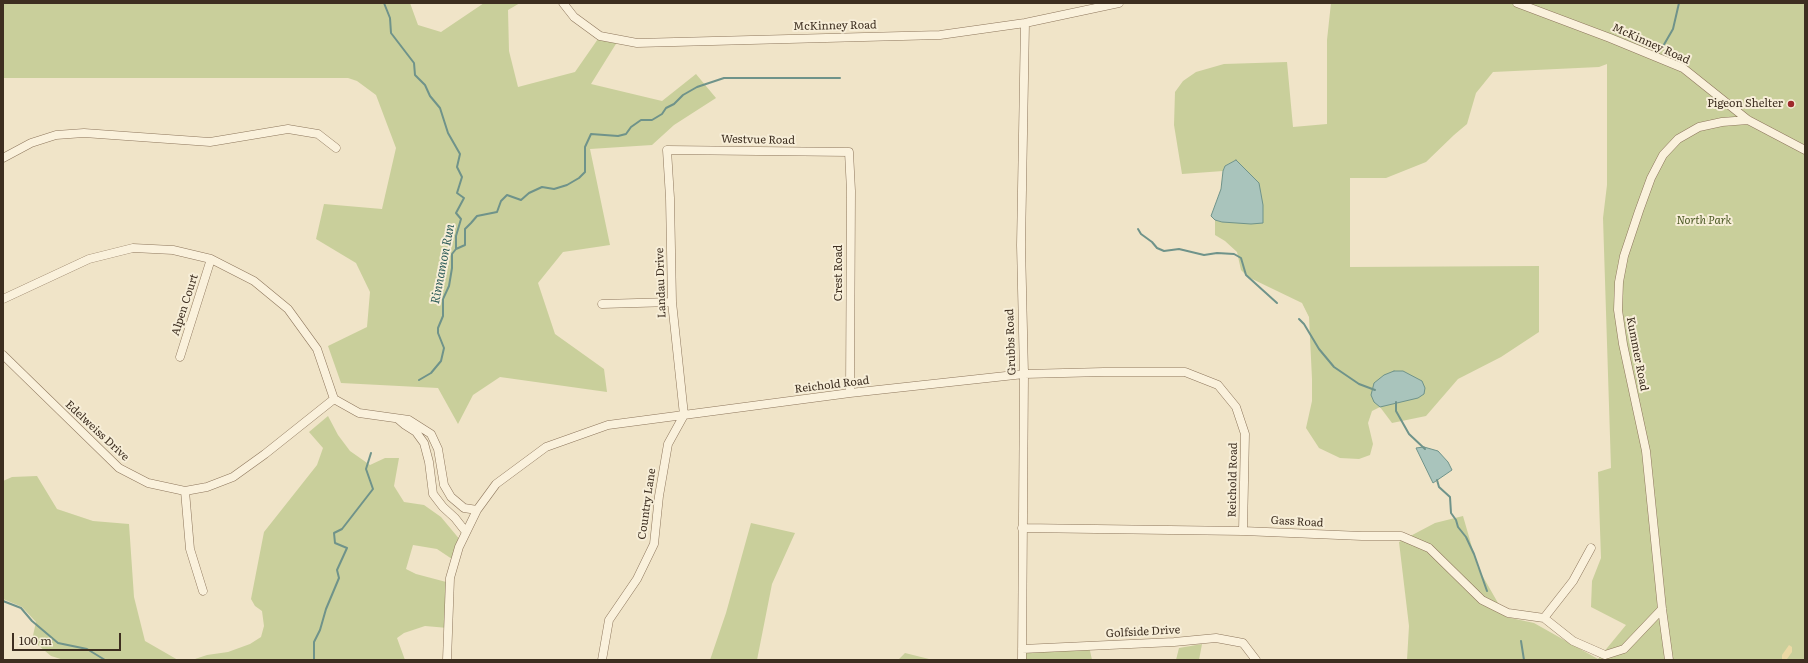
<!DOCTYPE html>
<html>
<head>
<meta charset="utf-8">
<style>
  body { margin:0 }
  #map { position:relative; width:1808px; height:663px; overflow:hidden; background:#f0e4c8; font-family:Literata,serif }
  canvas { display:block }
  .frame { position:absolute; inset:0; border:4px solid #3d2e20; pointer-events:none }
  .scale { position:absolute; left:12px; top:633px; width:109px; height:18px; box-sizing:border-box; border:2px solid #3d2e20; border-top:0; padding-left:5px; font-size:12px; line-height:14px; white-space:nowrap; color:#3d2e20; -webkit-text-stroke:3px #f7eed8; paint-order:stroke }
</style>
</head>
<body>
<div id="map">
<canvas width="1808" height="663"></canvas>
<div class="frame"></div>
<div class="scale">100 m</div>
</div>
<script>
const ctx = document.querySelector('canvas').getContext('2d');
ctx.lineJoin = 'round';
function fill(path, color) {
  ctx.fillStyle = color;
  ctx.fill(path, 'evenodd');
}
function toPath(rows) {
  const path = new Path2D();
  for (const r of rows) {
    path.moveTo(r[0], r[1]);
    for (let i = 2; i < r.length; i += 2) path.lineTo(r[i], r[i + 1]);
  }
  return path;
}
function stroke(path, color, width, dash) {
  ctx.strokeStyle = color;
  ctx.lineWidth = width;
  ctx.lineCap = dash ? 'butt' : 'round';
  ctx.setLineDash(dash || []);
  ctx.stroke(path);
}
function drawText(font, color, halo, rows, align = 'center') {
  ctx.font = font + ' Literata,serif';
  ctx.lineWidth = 4;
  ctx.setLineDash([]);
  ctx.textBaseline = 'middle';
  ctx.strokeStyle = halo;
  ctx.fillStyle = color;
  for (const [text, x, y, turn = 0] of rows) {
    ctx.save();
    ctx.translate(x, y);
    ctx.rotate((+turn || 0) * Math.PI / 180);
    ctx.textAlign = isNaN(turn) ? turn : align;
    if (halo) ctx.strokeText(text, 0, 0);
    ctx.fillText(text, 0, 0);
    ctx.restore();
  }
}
fill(toPath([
  [3,3,410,3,418,25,441,32,484,3,520,3,508,10,509,51,518,87,575,72,600,36,619,39,591,84,662,101,696,74,716,98,674,125,652,145,590,149,610,245,563,252,538,283,555,334,604,369,607,392,500,377,473,395,458,424,438,388,341,383,328,346,367,327,370,292,356,263,316,239,324,204,382,209,396,148,376,95,357,81,348,78,3,78],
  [1331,3,1805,3,1805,660,1407,660,1409,626,1399,542,1435,523,1463,516,1478,568,1506,617,1534,623,1598,659,1626,625,1591,607,1592,581,1601,558,1598,472,1611,468,1603,218,1607,185,1607,64,1599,67,1493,72,1476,93,1467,124,1454,135,1426,162,1386,178,1350,178,1350,267,1539,266,1539,332,1501,357,1458,379,1426,416,1392,423,1380,407,1372,411,1368,423,1373,444,1370,455,1359,459,1340,458,1319,448,1306,428,1312,401,1312,379,1309,317,1302,303,1248,277,1241,270,1237,252,1225,241,1215,235,1215,220,1222,222,1263,214,1259,183,1236,160,1225,166,1223,171,1182,174,1174,125,1175,92,1183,81,1196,72,1224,64,1287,62,1293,127,1327,124,1327,40],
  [328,416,338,435,350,451,370,465,385,458,399,458,394,486,404,502,424,505,441,517,461,541,455,561,437,549,413,545,406,569,416,574,450,583,448,628,425,626,404,633,397,638,405,660,192,660,207,655,228,652,250,644,261,637,264,626,262,611,255,606,251,599,264,532,317,465,323,448,309,432],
  [37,476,57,509,93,521,129,524,134,597,145,641,178,660,64,660,51,656,32,640,36,622,22,607,3,599,3,481,12,477],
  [751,523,795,533,772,584,757,660,710,660,726,613],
  [1202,644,1199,660,1176,660,1179,648],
  [1089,646,1092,660,1022,660,1022,649],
  [905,653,933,660,898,660]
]), '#c9cf9b');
fill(toPath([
  [1789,645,1792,647,1792,652,1787,659,1782,660,1782,655]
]), '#ecd9a5');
const water = toPath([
  [1236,160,1259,183,1263,205,1263,223,1251,224,1222,222,1215,220,1211,216,1221,189,1223,171,1225,166,1236,160],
  [1394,371,1403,371,1422,381,1425,388,1424,394,1418,398,1380,407,1374,402,1371,395,1374,383,1384,375,1394,371],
  [1424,447,1438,451,1448,462,1452,470,1433,483,1416,448,1424,447]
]);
fill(water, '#a9c4bc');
stroke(water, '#6f938a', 1);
stroke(toPath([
  [384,3,390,18,391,33,414,63,415,75,425,85,430,96,440,108,448,133,460,154,457,167,462,177,457,193,464,198,456,213,461,219,456,236,456,249,452,254,452,268,449,286,443,299,443,316,438,328,438,333,444,348,441,361,431,373,419,380],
  [1662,48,1673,29,1679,3],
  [1138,229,1141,234,1152,242,1157,248,1164,251,1179,249,1204,255,1217,253,1234,254,1241,258,1246,275,1277,303],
  [456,249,465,245,465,229,471,223,477,216,497,212,501,201,507,195,521,200,529,193,542,187,554,189,567,185,579,178,585,172,585,147,591,134,618,136,626,134,631,127,641,120,652,120,662,114,666,108,674,104,683,95,697,87,724,78,840,78],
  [1299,319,1304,324,1319,349,1334,367,1359,384,1375,390],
  [1396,402,1396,411,1409,434,1425,449],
  [1437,480,1439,487,1450,497,1451,513,1456,520,1458,527,1466,537,1474,554,1487,591],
  [3,601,21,608,32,621,58,643,87,649,105,660],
  [1521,641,1524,660],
  [314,660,314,642,320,630,326,609,339,578,337,570,347,548,335,543,334,533,342,529,373,489,366,469,371,453]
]), '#6f938a', 2);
const minor = toPath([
  [563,3,574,17,600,36,637,43,940,35,1025,23,1119,3],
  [1517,3,1610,38,1683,68,1748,120,1805,150],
  [3,158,31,143,56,135,84,133,210,142,288,129,318,134,336,148],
  [3,299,89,259,133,248,173,250,211,259,254,281,288,309,317,349,334,399,359,413,409,420,431,434,438,449,444,485,451,497,464,508,477,510],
  [602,304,672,302],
  [3,355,119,468,148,483,185,491,207,487,233,477,265,454,334,399],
  [180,357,211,259],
  [398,419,405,425,416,432,424,443,429,462,433,494,443,507,455,518,466,532],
  [185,491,190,549,203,591],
  [1022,528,1243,531,1362,536,1401,536,1429,548,1482,600,1508,613,1544,618],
  [1591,548,1573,581,1544,618,1573,641,1605,655,1624,649,1662,609],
  [1022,649,1174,642,1216,638,1243,643,1256,660],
  [447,660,450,578,459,547,477,510,496,484,546,447,608,425,850,393,1024,374,1104,372,1185,372,1218,385,1236,407,1245,434,1243,531],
  [602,660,609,620,637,579,654,544,659,496,668,444,684,415,672,302,670,198,667,150,849,152,851,191,850,393],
  [1022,660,1024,374,1021,245,1025,23],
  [1669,660,1662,609,1646,451,1623,344,1618,310,1619,282,1624,256,1639,211,1651,178,1663,155,1678,139,1699,127,1722,122,1748,120]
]);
stroke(minor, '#8d765c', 9);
stroke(minor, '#faf1dc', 8);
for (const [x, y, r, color] of [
  [1791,104,4,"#9e2a2b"]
]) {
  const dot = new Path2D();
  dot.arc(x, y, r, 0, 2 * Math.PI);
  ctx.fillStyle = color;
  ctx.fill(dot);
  stroke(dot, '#f7eed8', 1.5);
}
drawText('11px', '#3d2e20', '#f7eed8', [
  ["McKinney Road",835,26,-1],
  ["McKinney Road",1651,44,24],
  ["Westvue Road",758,140,1],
  ["Crest Road",839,273,-90],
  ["Landau Drive",661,283,-92],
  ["Alpen Court",185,305,-72],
  ["Grubbs Road",1011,342,-92],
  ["Kummer Road",1637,354,79],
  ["Reichold Road",832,385,-7],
  ["Edelweiss Drive",97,431,43],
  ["Reichold Road",1233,480,-89],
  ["Country Lane",647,504,-82],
  ["Gass Road",1297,522,3],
  ["Golfside Drive",1143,632,-3]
]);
drawText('11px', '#3d2e20', '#f7eed8', [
  ["Pigeon Shelter",1783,104]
], 'right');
drawText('italic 11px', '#4d5a26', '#f7eed8', [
  ["North Park",1704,221]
]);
drawText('italic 12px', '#2f5d5a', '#f7eed8', [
  ["Rinnamon Run",443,264,-79]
]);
</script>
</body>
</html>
